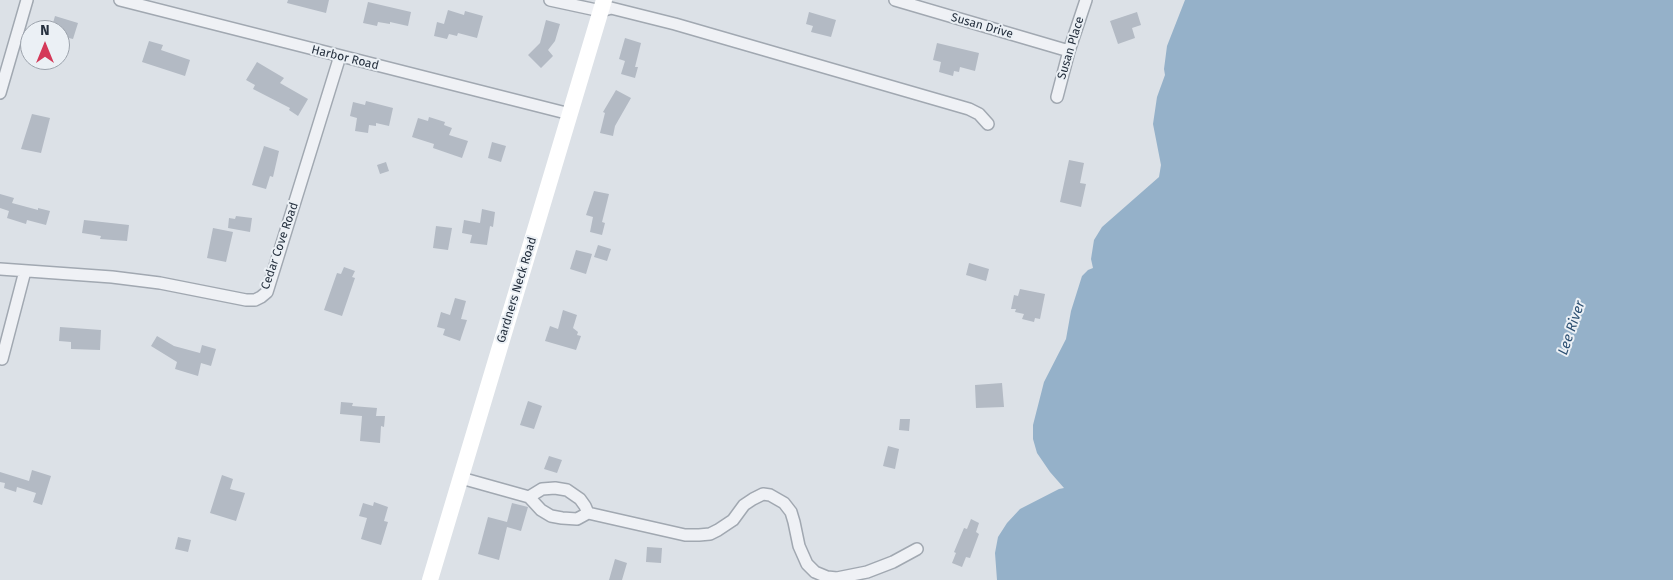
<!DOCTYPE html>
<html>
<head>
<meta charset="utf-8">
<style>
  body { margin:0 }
  #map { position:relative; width:1673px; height:580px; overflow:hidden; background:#dce1e7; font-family:"Fira Sans",sans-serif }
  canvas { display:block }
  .north { position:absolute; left:20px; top:20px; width:50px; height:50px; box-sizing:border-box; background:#ebf0f5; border:1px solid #9ca3ac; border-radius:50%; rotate:0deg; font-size:14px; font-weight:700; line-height:20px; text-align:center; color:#25303e }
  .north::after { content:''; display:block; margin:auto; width:18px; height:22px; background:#d43959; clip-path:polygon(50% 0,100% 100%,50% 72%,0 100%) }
</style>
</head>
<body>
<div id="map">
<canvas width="1673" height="580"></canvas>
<div class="north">N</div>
</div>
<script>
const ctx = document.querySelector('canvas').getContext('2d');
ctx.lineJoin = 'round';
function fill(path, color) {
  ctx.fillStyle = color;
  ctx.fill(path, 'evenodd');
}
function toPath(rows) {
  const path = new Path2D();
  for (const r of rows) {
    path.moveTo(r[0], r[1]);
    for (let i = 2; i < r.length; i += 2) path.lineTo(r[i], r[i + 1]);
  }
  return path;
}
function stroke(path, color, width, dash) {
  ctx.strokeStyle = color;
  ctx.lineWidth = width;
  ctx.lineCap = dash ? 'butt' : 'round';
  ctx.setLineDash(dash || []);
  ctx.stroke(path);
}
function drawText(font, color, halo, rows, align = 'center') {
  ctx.font = font + ' "Fira Sans",sans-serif';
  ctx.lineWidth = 4;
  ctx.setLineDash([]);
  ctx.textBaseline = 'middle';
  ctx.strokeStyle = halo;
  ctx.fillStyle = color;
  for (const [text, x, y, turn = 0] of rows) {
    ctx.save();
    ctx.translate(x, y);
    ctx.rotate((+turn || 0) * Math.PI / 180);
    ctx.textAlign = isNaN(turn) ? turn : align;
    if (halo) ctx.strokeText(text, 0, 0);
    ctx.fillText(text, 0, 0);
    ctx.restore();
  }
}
fill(toPath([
  [1185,0,1673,0,1673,580,997,580,995,553,998,537,1007,523,1020,509,1059,489,1064,488,1050,472,1037,453,1033,439,1033,425,1044,382,1066,339,1071,311,1082,276,1088,270,1093,268,1091,259,1094,240,1102,227,1159,177,1161,165,1153,124,1157,97,1165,75,1164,69,1167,46]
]), '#95b1c9');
fill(toPath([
  [288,0,329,0,326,13,287,3],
  [368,2,411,12,408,26,390,22,390,24,378,22,377,26,363,23],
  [448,10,464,15,465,11,483,16,477,38,458,33,457,36,449,34,447,39,434,36,437,22,444,24],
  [809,12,836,20,831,37,811,32,813,26,806,24],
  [1137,12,1141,25,1132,28,1135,38,1118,44,1110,21],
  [55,16,78,23,73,39,69,38,63,60,60,60,60,30,51,30],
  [546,20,560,24,555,41,548,50,553,56,541,68,528,55,540,43],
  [625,38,641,43,635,67,638,67,635,78,621,74,625,61,619,59],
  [149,41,163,45,161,50,190,60,185,76,142,62],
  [937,43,979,53,975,71,960,67,959,72,954,71,953,76,939,72,941,62,933,60],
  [257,62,284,78,280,83,308,99,298,116,289,110,290,108,253,89,255,85,246,80],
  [616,90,631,98,615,126,613,136,600,133,605,113,603,112],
  [366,101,393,108,389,126,376,123,376,126,369,125,368,133,355,131,357,118,350,116,353,102,365,105],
  [32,114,50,118,41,153,21,149],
  [429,117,445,122,444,125,452,128,449,135,468,141,462,158,433,148,434,144,412,137,418,118,428,121],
  [492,142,506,146,501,162,488,158],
  [264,146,279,151,273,177,270,176,266,189,252,185],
  [1069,160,1084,163,1080,183,1086,184,1081,207,1060,202],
  [386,162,389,171,380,174,377,165],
  [594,191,609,194,602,222,605,223,602,235,590,232,593,217,586,215],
  [0,194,14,198,12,203,38,210,38,208,50,211,46,225,27,220,26,224,7,218,9,211,0,208],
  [482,209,495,212,493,227,490,226,487,245,470,243,472,235,462,233,464,220,480,223],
  [236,216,252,218,250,232,228,228,229,218,235,219],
  [84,220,129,225,127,241,100,239,101,236,82,233],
  [436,226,452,228,448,250,433,248],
  [213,228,233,232,226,262,207,258],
  [598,245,611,249,607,261,594,257],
  [576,250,592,254,586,274,570,269],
  [969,263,989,269,986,281,966,275],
  [344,267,355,271,352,277,355,278,342,316,324,310,337,273,341,274],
  [1020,289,1045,294,1040,319,1035,318,1034,322,1022,319,1024,314,1015,312,1016,309,1011,309,1014,295,1018,296],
  [455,298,466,301,461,319,467,320,460,341,443,335,445,329,437,327,441,312,450,315],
  [563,310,577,315,573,328,578,332,577,335,581,336,576,350,545,341,550,326,558,329],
  [60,327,101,330,100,350,71,349,71,342,59,341],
  [157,336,174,346,200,353,202,345,216,349,211,366,201,363,198,376,175,369,177,362,151,346],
  [1002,383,1004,407,976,408,975,385],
  [528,401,542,406,534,429,520,425],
  [341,402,353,403,352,406,377,408,376,416,385,416,384,427,381,426,380,443,360,441,362,416,340,414],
  [900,419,910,419,909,431,899,430],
  [888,446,899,449,895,469,883,466],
  [549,456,562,460,557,473,544,469],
  [32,470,51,476,42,505,33,502,36,493,17,487,16,492,4,488,5,483,0,482,0,472,29,481],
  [222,475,233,479,230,489,245,493,236,521,210,513],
  [374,502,388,507,384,521,388,522,381,545,361,539,367,518,359,516,363,503,373,506],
  [512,503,528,507,521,531,507,527,499,560,478,554,488,517,507,522],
  [971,519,979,523,976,532,979,534,970,558,966,557,962,567,952,563,956,553,954,552,964,528,967,529],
  [178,537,191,540,188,552,175,549],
  [647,547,662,548,661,563,646,562],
  [615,559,627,563,622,580,609,580]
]), '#b3bac4');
const street = toPath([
  [120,0,570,114],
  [550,0,601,11,611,8,675,24,969,109,979,114,988,124],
  [895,0,1069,51],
  [0,93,27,0],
  [1057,97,1069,51,1086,0],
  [0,269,112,277,160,283,246,300,255,300,261,297,267,292,340,56],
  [2,359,25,271],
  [461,478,529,497],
  [588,513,585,506,580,499,567,490,555,488,542,489,529,497,541,510,551,516,562,518,577,519,588,513,685,535,699,535,710,534,718,530,733,520,744,505,753,499,763,494,770,495,784,503,791,512,794,522,799,546,807,564,815,572,827,577,837,578,867,572,893,562,917,549]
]);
stroke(street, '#a1a8b1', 14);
stroke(street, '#eff1f5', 11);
stroke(toPath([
  [430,580,604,0]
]), '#fff', 16);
drawText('12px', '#25303e', '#ebf0f5', [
  ["Susan Drive",982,26,16],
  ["Susan Place",1071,48,-73],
  ["Harbor Road",345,58,14],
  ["Cedar Cove Road",280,246,-71],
  ["Gardners Neck Road",517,290,-73]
]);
drawText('italic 14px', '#2e5173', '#ebf0f5', [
  ["Lee River",1572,328,-71]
]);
</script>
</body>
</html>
